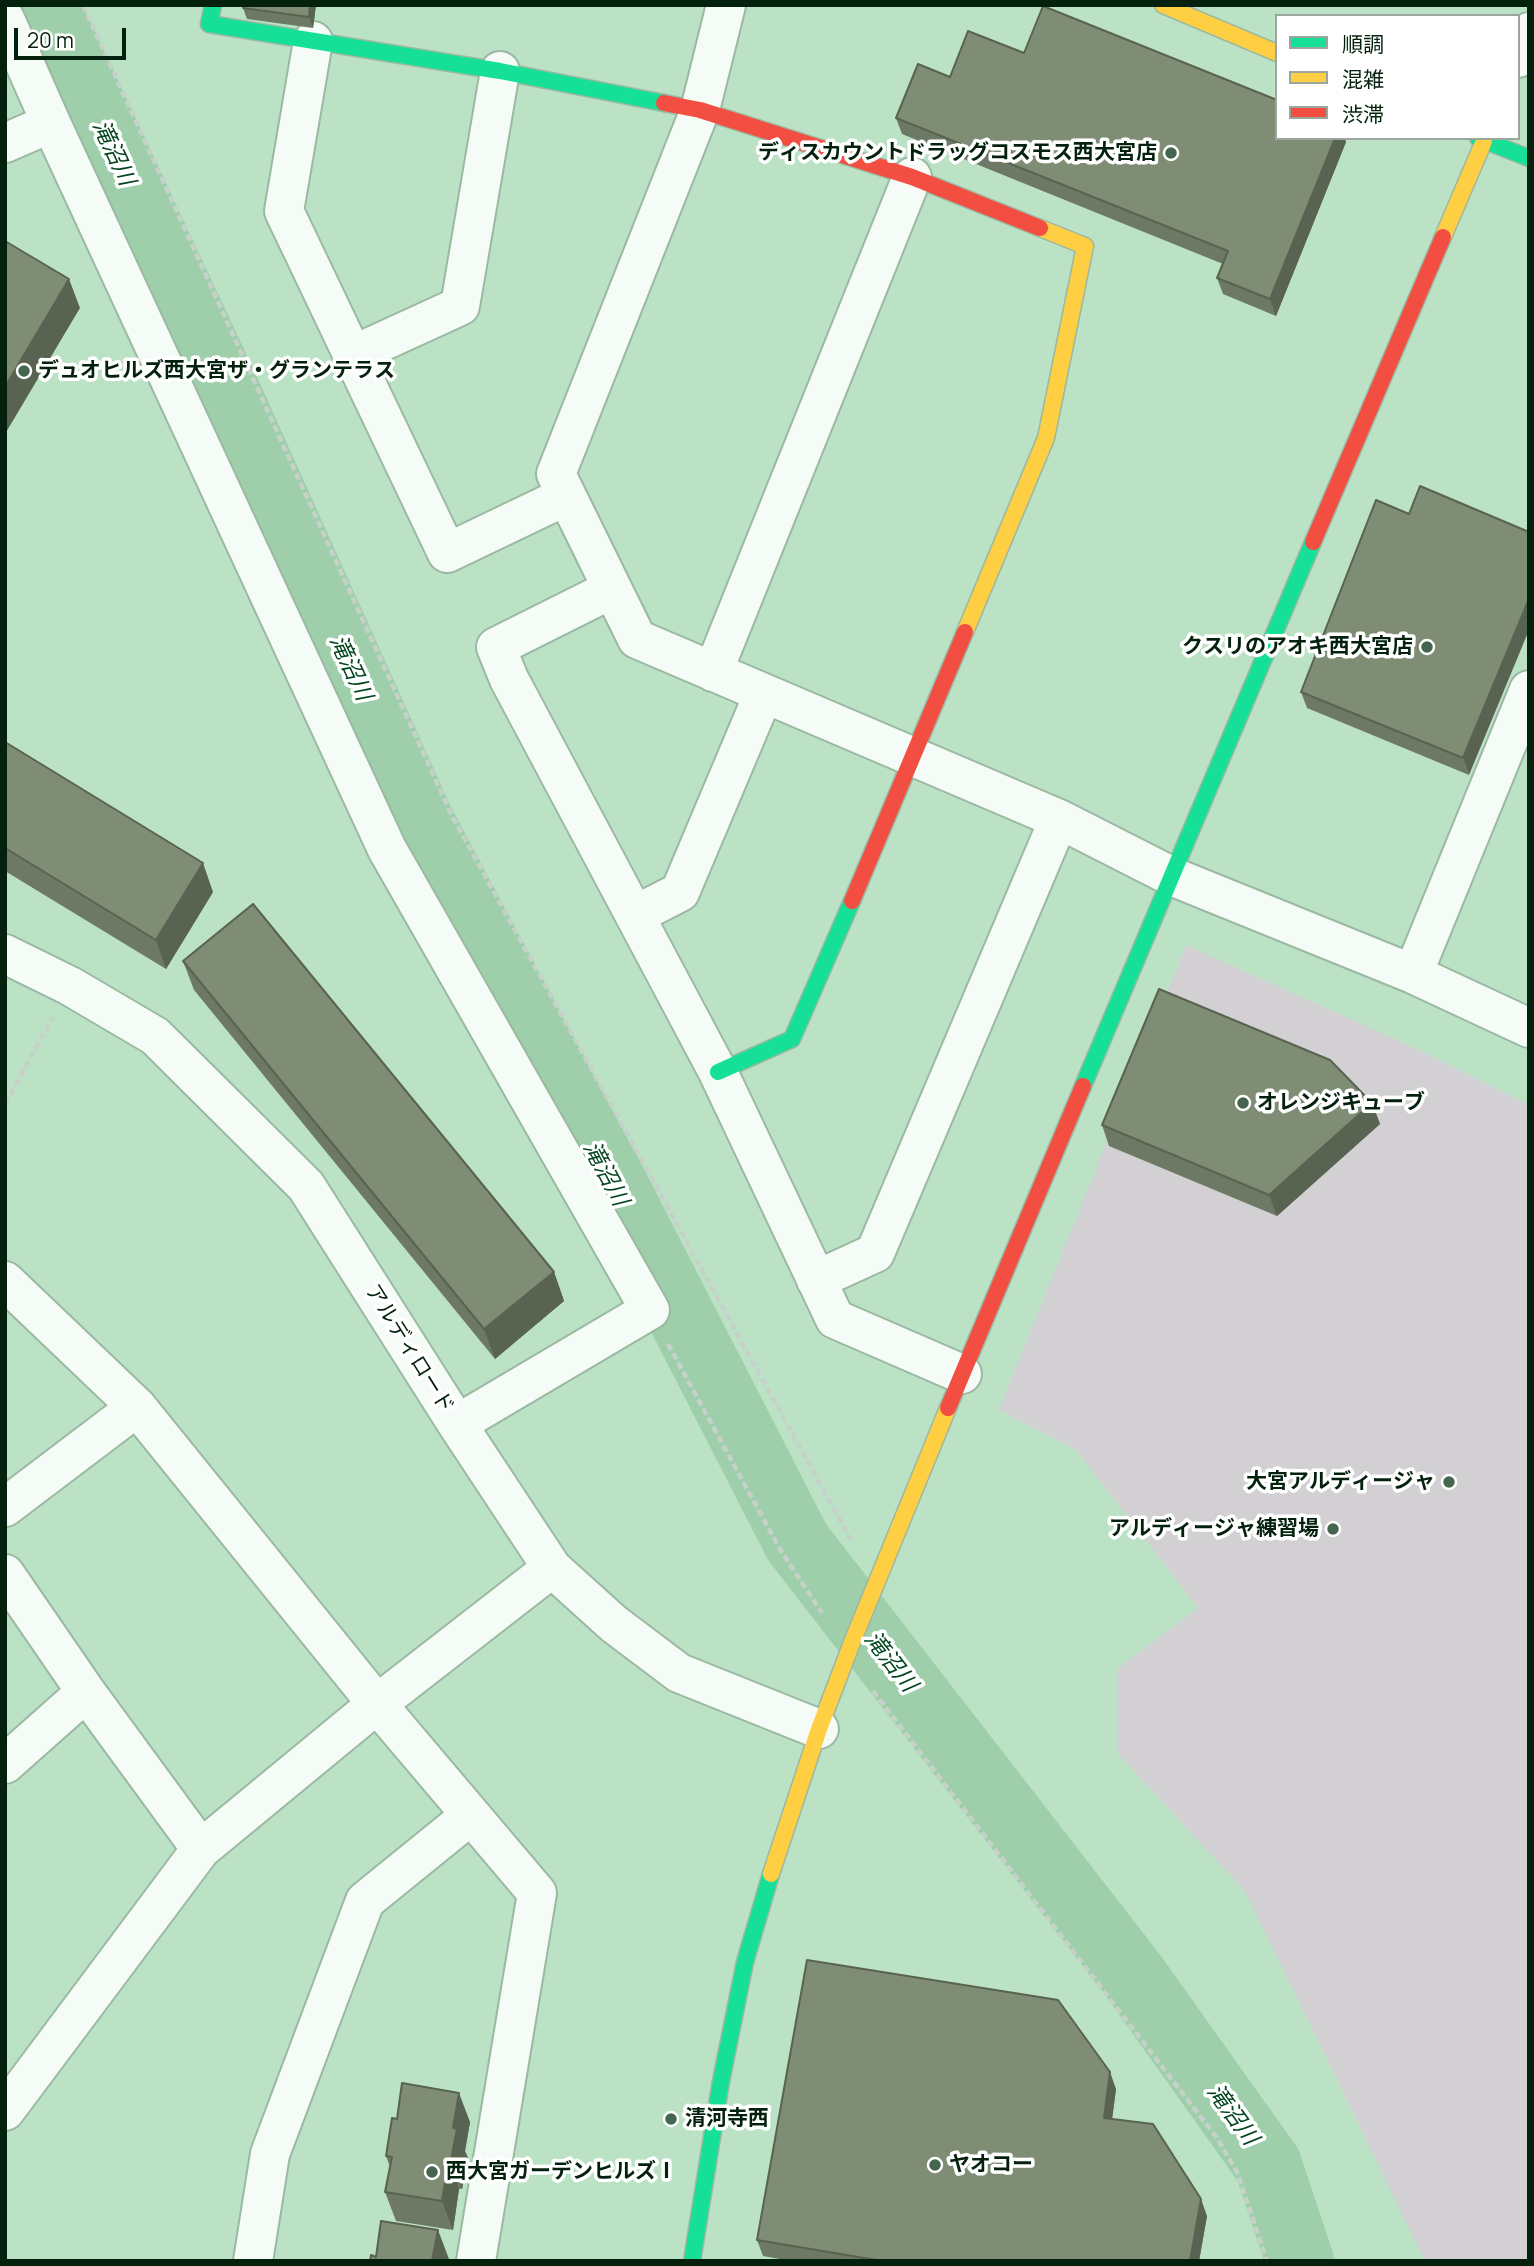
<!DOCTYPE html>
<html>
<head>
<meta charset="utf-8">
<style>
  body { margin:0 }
  #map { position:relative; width:1534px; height:2266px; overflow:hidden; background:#bbe2c5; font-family:Manrope,"Noto Sans JP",sans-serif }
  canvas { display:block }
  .frame { position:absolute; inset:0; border:7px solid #04210e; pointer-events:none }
  .legend { position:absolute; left:1275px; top:14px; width:245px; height:126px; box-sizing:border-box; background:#fff; border:2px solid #9ba69f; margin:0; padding:9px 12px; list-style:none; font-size:21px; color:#04210e }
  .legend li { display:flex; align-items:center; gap:14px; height:35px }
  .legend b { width:35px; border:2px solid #9ba69f }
  .scale { position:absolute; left:14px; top:28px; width:112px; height:32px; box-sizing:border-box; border:4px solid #04210e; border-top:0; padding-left:9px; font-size:21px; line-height:24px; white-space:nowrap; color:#04210e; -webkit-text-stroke:5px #fff; paint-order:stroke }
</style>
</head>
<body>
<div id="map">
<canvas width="1534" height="2266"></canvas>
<div class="frame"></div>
<ul class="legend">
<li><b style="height:9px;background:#16e098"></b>順調</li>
<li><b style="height:9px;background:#ffcf43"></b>混雑</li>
<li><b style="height:9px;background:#f24e42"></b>渋滞</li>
</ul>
<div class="scale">20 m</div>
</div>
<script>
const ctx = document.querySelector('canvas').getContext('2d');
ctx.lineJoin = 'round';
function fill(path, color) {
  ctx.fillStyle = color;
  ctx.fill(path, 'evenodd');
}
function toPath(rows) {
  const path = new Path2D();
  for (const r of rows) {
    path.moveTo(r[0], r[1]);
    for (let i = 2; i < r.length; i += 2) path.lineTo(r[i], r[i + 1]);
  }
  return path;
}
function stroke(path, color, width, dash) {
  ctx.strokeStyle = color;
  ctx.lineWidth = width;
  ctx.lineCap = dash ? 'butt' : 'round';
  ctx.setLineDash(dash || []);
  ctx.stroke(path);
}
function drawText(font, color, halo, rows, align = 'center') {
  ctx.font = font + ' Manrope,"Noto Sans JP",sans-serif';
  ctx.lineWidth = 7;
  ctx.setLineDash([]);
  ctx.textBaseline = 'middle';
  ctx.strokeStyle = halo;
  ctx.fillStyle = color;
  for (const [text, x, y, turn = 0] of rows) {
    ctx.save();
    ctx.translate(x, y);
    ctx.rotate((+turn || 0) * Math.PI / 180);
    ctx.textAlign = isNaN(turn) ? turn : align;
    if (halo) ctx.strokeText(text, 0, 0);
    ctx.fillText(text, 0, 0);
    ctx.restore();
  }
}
fill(toPath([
  [1186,945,1417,1049,1529,1105,1529,2261,1425,2261,1245,1891,1118,1754,1117,1669,1198,1608,1076,1450,999,1410]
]), '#d3d0d4');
stroke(toPath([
  [45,5,226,391,420,821,612,1181,797,1542,1132,1974,1268,2165,1300,2261]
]), '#9ecfaa', 68);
const street = toPath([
  [726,5,700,110,556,474,637,639,1059,819,1171,876,1413,974,1529,1028],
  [5,19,51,123,387,849,650,1310,457,1424],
  [313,41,284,211,447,553,566,496],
  [1518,58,1529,32],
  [5,143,51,123],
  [353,355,460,306,500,71],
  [612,589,496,647,509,679,718,1072,835,1319,962,1374],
  [713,672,912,177],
  [635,915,680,892,764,693],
  [5,954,70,986,155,1036,306,1186,457,1424,552,1568,614,1624,679,1673,819,1729],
  [1413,974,1529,690],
  [816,1280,875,1253,1059,819],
  [5,1281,137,1407,377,1704,537,1893,476,2261],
  [5,1507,137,1407],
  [5,1574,86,1692,201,1849],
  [5,1764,86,1692],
  [5,2111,201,1849,377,1704,552,1568],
  [253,2261,270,2154,365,1901,471,1815]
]);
const fast = toPath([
  [213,5,209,24,500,71,664,103],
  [1478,138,1529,158],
  [718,1072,792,1039,852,901],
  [1083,1086,1313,542],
  [692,2261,721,2081,745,1962,771,1874]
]);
const slow = toPath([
  [1163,5,1277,53],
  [1443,237,1484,141],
  [965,632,1046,438,1085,246,1040,228],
  [771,1874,819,1729,853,1640,948,1408]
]);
const jam = toPath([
  [664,103,700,110,912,177,1040,228],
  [1313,542,1443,237],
  [852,901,965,632],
  [948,1408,1083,1086]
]);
stroke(street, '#9bb9a2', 42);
stroke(fast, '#9bb9a2', 19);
stroke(slow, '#9bb9a2', 19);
stroke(jam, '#9bb9a2', 19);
stroke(toPath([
  [83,5,452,816,851,1540],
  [5,1104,53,1017],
  [668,1344,781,1551,822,1613],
  [873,1691,1217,2138,1237,2172,1267,2261]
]), '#c6d2c9', 4.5, [7, 3.5]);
stroke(street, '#f5fbf6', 38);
stroke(fast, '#16e098', 16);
stroke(slow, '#ffcf43', 16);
stroke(jam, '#f24e42', 16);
fill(toPath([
  [316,5,313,28,247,19,243,8],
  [1024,53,1346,142,1276,316,1223,294,1217,278,1223,264,902,134,896,118,950,77],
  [1376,500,1469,775,1307,708,1301,692],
  [5,742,213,892,166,969,5,871],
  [183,961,554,1272,564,1301,495,1359,194,990],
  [1372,1103,1380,1124,1277,1216,1109,1146,1102,1125],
  [1116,2089,1112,2119,1207,2216,1199,2261,791,2261,763,2256,757,2240],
  [397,2119,470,2122,465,2151,468,2158,462,2189,459,2189,453,2230,396,2221,385,2192,390,2167,386,2156]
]), '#6d7964');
fill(toPath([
  [310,5,316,5,313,28,309,17],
  [1335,138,1345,138,1346,142,1276,316,1270,299],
  [69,279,80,308,5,434,5,387],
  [1529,599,1529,630,1469,775,1463,758],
  [203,863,213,892,166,969,156,940],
  [1372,1103,1380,1124,1277,1216,1269,1195],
  [554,1272,564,1301,495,1359,484,1329],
  [1110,2072,1116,2089,1110,2135,1104,2118],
  [459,2093,470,2122,465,2151,468,2158,462,2189,451,2160,453,2128],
  [449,2159,459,2189,453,2230,442,2201],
  [1201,2199,1207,2216,1199,2261,1190,2261],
  [438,2230,449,2259,448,2261,432,2261]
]), '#596351');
const building = toPath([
  [244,5,310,5,309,17,243,8,244,5],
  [1043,6,1277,100,1277,138,1335,138,1270,299,1217,278,1228,251,896,118,918,64,950,77,968,31,1024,53,1043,6],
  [5,241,69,279,5,387,5,241],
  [1420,486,1529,532,1529,599,1463,758,1301,692,1376,500,1409,514,1420,486],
  [5,742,203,863,156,940,5,848,5,742],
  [253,904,554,1272,484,1329,183,961,253,904],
  [1159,989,1330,1060,1372,1103,1269,1195,1102,1125,1159,989],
  [807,1960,1058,2000,1110,2072,1104,2118,1153,2124,1201,2199,1190,2261,882,2261,757,2240,807,1960],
  [402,2083,459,2093,453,2128,457,2129,451,2160,449,2159,442,2201,385,2192,392,2157,386,2156,392,2118,397,2119,402,2083],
  [381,2221,438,2230,432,2261,370,2261,371,2255,376,2257,381,2221]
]);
fill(building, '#7f8d74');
stroke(building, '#596351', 2);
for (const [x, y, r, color] of [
  [1171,153,7,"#44654e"],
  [24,371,7,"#44654e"],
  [1427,647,7,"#44654e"],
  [1243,1103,7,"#44654e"],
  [1449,1482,7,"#44654e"],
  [1333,1529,7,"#44654e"],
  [671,2119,7,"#44654e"],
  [935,2165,7,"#44654e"],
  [432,2172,7,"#44654e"]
]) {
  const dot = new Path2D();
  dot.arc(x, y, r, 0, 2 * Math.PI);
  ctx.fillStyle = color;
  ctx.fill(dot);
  stroke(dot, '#fff', 2.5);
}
drawText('bold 21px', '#04210e', '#fff', [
  ["ディスカウントドラッグコスモス西大宮店",1157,153,"right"],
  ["デュオヒルズ西大宮ザ・グランテラス",38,371],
  ["クスリのアオキ西大宮店",1413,647,"right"],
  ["オレンジキューブ",1257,1103],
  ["大宮アルディージャ",1435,1482,"right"],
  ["アルディージャ練習場",1319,1529,"right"],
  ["清河寺西",685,2119],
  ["ヤオコー",949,2165],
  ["西大宮ガーデンヒルズⅠ",446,2172]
], 'left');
drawText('21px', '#04210e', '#fff', [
  ["アルディロード",409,1349,58]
]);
drawText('italic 23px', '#054721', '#fff', [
  ["滝沼川",113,153,65],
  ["滝沼川",350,668,65],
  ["滝沼川",605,1174,62],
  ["滝沼川",890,1662,52],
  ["滝沼川",1232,2115,54]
]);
</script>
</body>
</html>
